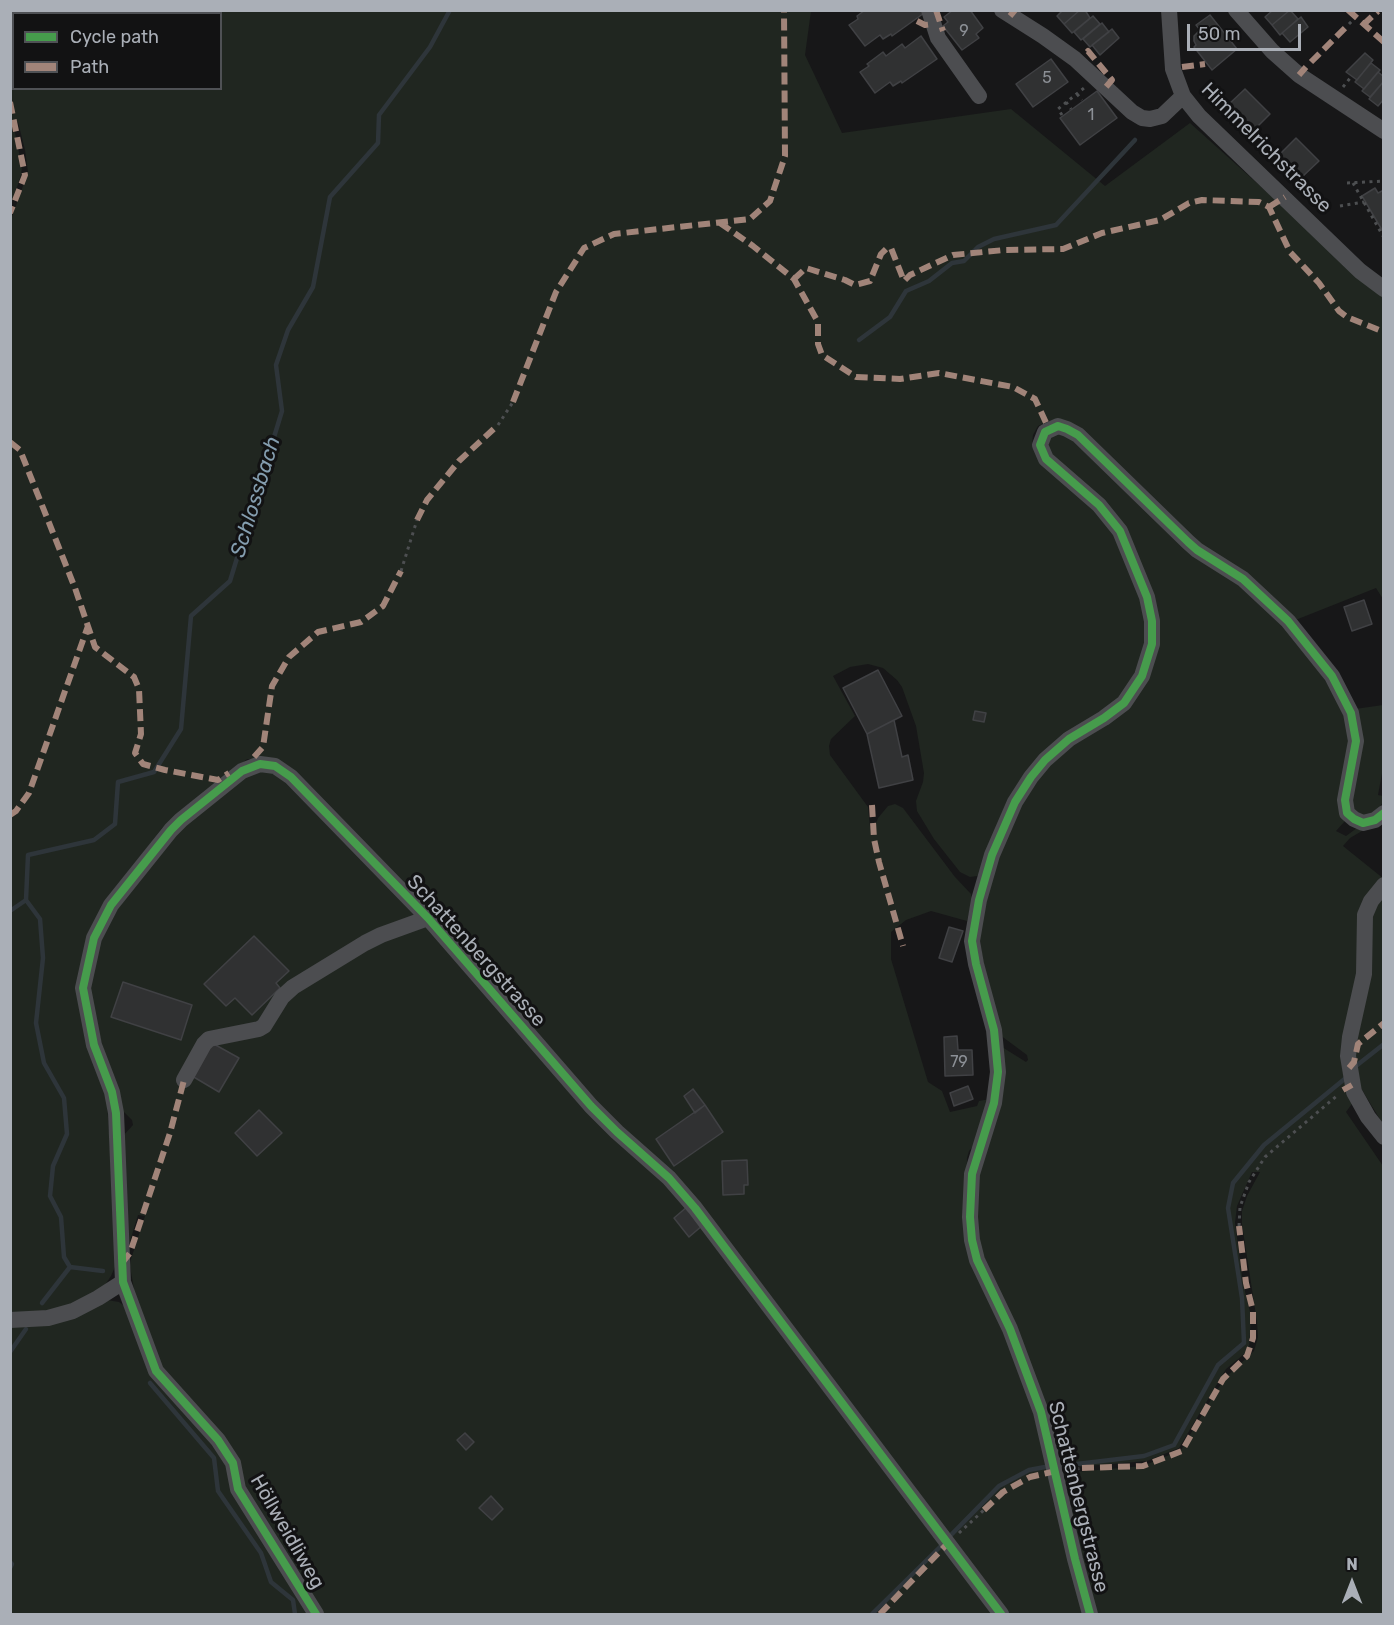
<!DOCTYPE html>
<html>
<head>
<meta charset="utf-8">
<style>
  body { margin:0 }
  #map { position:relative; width:1394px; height:1625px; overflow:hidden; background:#171718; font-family:Rubik,sans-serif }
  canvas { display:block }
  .frame { position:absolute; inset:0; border:12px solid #aaafb7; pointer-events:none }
  .legend { position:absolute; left:12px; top:12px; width:210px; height:78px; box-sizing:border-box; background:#121213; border:2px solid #4f5155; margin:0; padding:8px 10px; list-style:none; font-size:18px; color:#aaafb7 }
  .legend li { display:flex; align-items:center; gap:12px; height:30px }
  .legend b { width:30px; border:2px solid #4f5155 }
  .north { position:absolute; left:1322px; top:1553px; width:60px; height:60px; -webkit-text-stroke:4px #121213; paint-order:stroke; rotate:0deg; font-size:16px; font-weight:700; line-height:24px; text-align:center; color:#aaafb7 }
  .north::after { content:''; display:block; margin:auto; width:21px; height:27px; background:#aaafb7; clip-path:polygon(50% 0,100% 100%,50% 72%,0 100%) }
  .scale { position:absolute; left:1187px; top:24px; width:114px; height:27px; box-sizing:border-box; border:3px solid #aaafb7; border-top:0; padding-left:8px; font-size:18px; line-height:21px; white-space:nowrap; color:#aaafb7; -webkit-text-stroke:4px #121213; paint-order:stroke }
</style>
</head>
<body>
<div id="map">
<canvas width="1394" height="1625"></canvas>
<div class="frame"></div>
<ul class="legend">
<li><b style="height:8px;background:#469c4c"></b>Cycle path</li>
<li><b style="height:8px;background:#a18479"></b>Path</li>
</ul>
<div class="north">N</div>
<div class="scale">50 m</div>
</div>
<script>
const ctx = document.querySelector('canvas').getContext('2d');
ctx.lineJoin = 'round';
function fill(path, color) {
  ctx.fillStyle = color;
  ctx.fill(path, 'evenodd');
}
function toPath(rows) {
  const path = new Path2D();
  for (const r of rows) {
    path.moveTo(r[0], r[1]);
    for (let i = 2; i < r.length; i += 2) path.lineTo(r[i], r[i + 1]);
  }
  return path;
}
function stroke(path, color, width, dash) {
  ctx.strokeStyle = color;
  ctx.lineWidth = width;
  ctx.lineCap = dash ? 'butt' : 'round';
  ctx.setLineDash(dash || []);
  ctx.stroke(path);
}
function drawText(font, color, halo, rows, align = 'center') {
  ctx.font = font + ' Rubik,sans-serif';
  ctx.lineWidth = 6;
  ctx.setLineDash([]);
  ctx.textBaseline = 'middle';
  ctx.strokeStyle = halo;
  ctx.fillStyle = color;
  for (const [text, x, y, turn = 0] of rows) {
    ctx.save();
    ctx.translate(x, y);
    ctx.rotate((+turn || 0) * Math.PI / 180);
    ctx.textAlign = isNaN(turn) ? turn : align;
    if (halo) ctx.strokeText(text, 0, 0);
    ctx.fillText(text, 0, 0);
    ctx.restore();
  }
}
fill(toPath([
  [10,11,811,11,805,55,842,133,1011,109,1105,186,1190,123,1383,296,1383,599,1376,588,1293,621,1049,421,1038,426,1033,435,1032,444,1112,525,1146,607,1146,650,1122,698,1056,744,982,872,977,876,970,877,960,872,934,839,917,811,916,801,923,782,924,773,916,726,902,687,897,680,883,668,868,664,850,667,833,676,855,716,831,739,829,746,830,755,868,807,870,827,875,826,878,818,888,806,895,804,903,808,955,877,971,894,972,900,967,921,931,911,906,920,891,932,891,959,928,1082,942,1091,950,1112,977,1106,979,1101,990,1099,978,1141,969,1151,967,1158,966,1202,1029,1391,1086,1614,11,1614,10,222,28,172,25,150,18,122,13,123,22,167,21,175,11,205],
  [14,14,220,14,220,88,14,88],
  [247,759,257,759,164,844,97,938,89,999,121,1109,132,1120,133,1125,122,1137,127,1251,138,1215,145,1216,131,1259,130,1266,134,1289,127,1308,119,1302,107,1300,105,1285,111,1276,117,1262,106,1085,82,972,102,908,162,828,195,805],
  [1058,433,1071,436,1237,579,1302,643,1342,708,1351,739,1345,821,1336,831,1346,836,1357,828,1362,831,1350,838,1343,846,1384,879,1383,1124,1362,1090,1346,1112,1383,1166,1383,1614,1094,1614,1063,1473,1143,1466,1181,1450,1215,1393,1226,1377,1254,1351,1258,1337,1257,1322,1242,1224,1242,1211,1247,1196,1260,1172,1252,1172,1237,1206,1235,1223,1243,1283,1251,1316,1249,1350,1226,1369,1179,1448,1147,1461,1063,1468,979,1254,975,1190,1002,1047,1026,1062,1028,1060,1027,1055,1000,1035,986,981,978,927,1007,826,1055,756,1111,719,1156,645,1125,533,1049,451,1049,439],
  [1383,705,1383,768,1378,795,1383,796,1383,802,1376,813,1360,817,1351,806,1355,709]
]), '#202620');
stroke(toPath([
  [859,340,890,317,906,291,929,281,952,263,964,261,978,247,994,239,1056,225,1135,140],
  [26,900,40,919,43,958,36,1023,44,1063,64,1098,67,1134,53,1166,50,1196,61,1217,64,1257,70,1267],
  [10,911,26,900,28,855,94,840,115,824,118,782,154,772,181,729,191,616,230,581,282,411,276,365,288,330,313,287,330,197,378,143,379,115,430,47,450,10],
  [1356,1066,1384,1044],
  [70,1267,103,1271],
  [42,1303,70,1267],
  [10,1352,26,1329],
  [150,1383,214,1458,218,1491,261,1553,271,1582,293,1600,295,1614],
  [1060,1466,1144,1456,1174,1445,1218,1365,1244,1343,1242,1298,1228,1208,1233,1183,1264,1145,1347,1077],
  [949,1537,999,1486,1029,1470,1045,1467],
  [10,1562,12,1564,10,1568],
  [872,1614,941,1546]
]), '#2e353a', 4.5);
const building = toPath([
  [865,10,926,10,927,11,892,36,891,34,883,39,880,35,865,46,849,25,858,19,857,16,865,10],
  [953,10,970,10,983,28,976,34,979,38,962,50,943,26,948,22,944,17,953,10],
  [1063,10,1080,10,1064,24,1057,16,1063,10],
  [1080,10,1085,10,1090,18,1072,33,1064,24,1080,10],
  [1273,10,1290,10,1272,25,1265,17,1273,10],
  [1290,10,1298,19,1280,35,1272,25,1290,10],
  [1210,15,1237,49,1212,70,1194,47,1196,45,1194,41,1194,36,1200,30,1196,25,1210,15],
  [1093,16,1100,24,1081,40,1074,32,1093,16],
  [1301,17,1308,27,1290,42,1282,33,1301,17],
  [1102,23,1109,32,1090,47,1083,39,1102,23],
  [1112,29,1119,38,1100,55,1092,45,1112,29],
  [921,36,937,59,902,83,901,81,893,86,890,82,875,93,860,72,869,66,867,64,883,52,886,56,902,44,905,48,921,36],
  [1365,53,1373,60,1357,80,1346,72,1365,53],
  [1051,59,1068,82,1033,107,1016,84,1051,59],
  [1371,63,1380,70,1364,89,1355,82,1371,63],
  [1378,72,1384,77,1384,81,1370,97,1362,91,1378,72],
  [1384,81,1384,99,1378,106,1369,99,1384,81],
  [1245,89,1270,114,1253,131,1228,105,1245,89],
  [1097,91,1117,118,1080,145,1060,118,1097,91],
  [1296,138,1319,161,1302,177,1279,155,1296,138],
  [1375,188,1378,193,1384,190,1384,229,1382,230,1362,196,1375,188],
  [1364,600,1372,624,1352,631,1344,607,1364,600],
  [878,670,902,716,867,734,843,688,878,670],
  [975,711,986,713,984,722,973,720,975,711],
  [894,720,902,757,908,755,913,780,879,788,867,734,894,720],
  [949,927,963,931,952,962,939,958,949,927],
  [254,936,289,971,276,983,280,988,252,1015,235,998,226,1006,204,984,254,936],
  [123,982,192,1005,181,1040,111,1017,123,982],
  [957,1036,958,1050,972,1050,973,1075,945,1076,944,1037,957,1036],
  [212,1043,239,1058,219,1092,192,1076,212,1043],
  [968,1086,973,1099,954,1106,950,1093,968,1086],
  [693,1089,705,1105,695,1113,684,1096,693,1089],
  [705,1105,723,1132,674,1166,656,1139,705,1105],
  [259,1110,282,1133,257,1156,235,1133,259,1110],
  [747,1160,748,1185,744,1185,744,1194,723,1195,722,1161,747,1160],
  [688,1206,703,1225,689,1237,674,1218,688,1206],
  [465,1433,474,1442,466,1450,457,1440,465,1433],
  [491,1496,503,1509,492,1520,479,1508,491,1496]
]);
fill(building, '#303132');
stroke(building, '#404144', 1.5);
stroke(toPath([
  [1378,11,1378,10],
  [1349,24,1355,18],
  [1343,87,1351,77],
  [1077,94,1082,100],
  [1066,102,1071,109],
  [1062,115,1058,109,1084,88],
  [1347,183,1384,181],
  [1353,183,1383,236],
  [1340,206,1364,202],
  [498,425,513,402],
  [401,571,417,520],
  [1239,1226,1240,1207,1249,1182,1265,1157,1339,1094],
  [1069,1470,1082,1468],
  [959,1533,984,1510]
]), '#4d4f51', 3, [3, 4.5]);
stroke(toPath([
  [929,10,938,38,979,96],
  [1002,10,1043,36,1075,59,1132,112,1142,118,1150,119,1162,116,1183,96],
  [1169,10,1173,69,1183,96,1199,116,1360,271,1384,289],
  [1236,10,1272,51,1299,75,1384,131],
  [1384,885,1371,901,1365,915,1364,974,1350,1037,1348,1056,1354,1092,1368,1117,1384,1137],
  [184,1080,204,1044,209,1039,259,1029,264,1026,282,997,293,987,365,943,381,935,428,918],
  [10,1320,48,1318,73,1311,98,1298,123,1282],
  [316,1614,238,1489,233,1463,218,1440,156,1371,123,1282,116,1113,112,1092,94,1045,83,988,94,938,111,905,171,830,181,820,242,771,260,764,275,766,291,777,428,918,591,1106,617,1132,669,1178,695,1208,1001,1614],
  [1090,1614,1075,1559,1041,1412,1010,1329,977,1260,972,1240,970,1217,972,1174,994,1103,998,1072,994,1030,976,964,972,941,979,900,992,855,1015,802,1031,777,1045,760,1069,739,1104,718,1124,703,1142,676,1152,644,1152,621,1147,597,1120,531,1099,505,1046,459,1040,445,1045,432,1058,426,1067,429,1078,435,1188,542,1197,550,1243,579,1288,621,1332,676,1351,713,1356,741,1345,800,1347,813,1354,819,1363,823,1375,820,1384,813]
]), '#4c4d50', 16);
stroke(toPath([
  [936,10,943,31],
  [1348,10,1384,42],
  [1010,16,1015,10],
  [917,21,925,25,933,24],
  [1363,25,1378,11],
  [1087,52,1088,51,1112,80,1106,87],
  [1311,62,1349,24],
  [1182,67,1205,64],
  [1299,75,1306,67],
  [10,102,25,175,10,213],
  [1269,207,1285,197],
  [720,223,753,246,794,279,818,322,818,344,822,355,856,377,900,379,939,373,1013,387,1035,399,1049,429],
  [794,279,806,268,845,280,855,285,870,281,881,254,886,249,891,248,904,281,910,275,953,255,1004,250,1063,249,1102,233,1160,220,1189,203,1202,200,1259,202,1269,207,1290,252,1319,283,1339,311,1347,317,1384,332],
  [513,402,556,292,584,248,614,234,750,219,770,201,785,156,784,10],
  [10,442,20,450,75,588,95,647,134,677,139,689,141,734,135,753,143,764,165,770,218,780,229,773],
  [417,520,427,500,459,461,498,425],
  [254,757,263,747,272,686,289,657,318,632,361,622,383,606,401,571],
  [872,805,874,839,879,862,903,946],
  [10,815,16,811,29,793,88,626],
  [1349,1068,1354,1062,1358,1044,1384,1023],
  [1343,1090,1352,1085],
  [122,1263,130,1253,170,1133,184,1080],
  [1082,1468,1143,1466,1182,1451,1223,1379,1247,1356,1253,1338,1253,1311,1246,1283,1239,1226],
  [984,1510,1003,1492,1030,1477,1056,1471],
  [880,1614,947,1544]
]), '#a18479', 6, [12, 6]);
stroke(toPath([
  [316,1614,238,1489,233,1463,218,1440,156,1371,123,1282,116,1113,112,1092,94,1045,83,988,94,938,111,905,171,830,181,820,242,771,260,764,275,766,291,777,428,918,591,1106,617,1132,669,1178,695,1208,1001,1614],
  [1090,1614,1075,1559,1041,1412,1010,1329,977,1260,972,1240,970,1217,972,1174,994,1103,998,1072,994,1030,976,964,972,941,979,900,992,855,1015,802,1031,777,1045,760,1069,739,1104,718,1124,703,1142,676,1152,644,1152,621,1147,597,1120,531,1099,505,1046,459,1040,445,1045,432,1058,426,1067,429,1078,435,1188,542,1197,550,1243,579,1288,621,1332,676,1351,713,1356,741,1345,800,1347,813,1354,819,1363,823,1375,820,1384,813]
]), '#469c4c', 8);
drawText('16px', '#8c9096', null, [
  ["9",964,31],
  ["5",1047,78],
  ["1",1091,115],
  ["79",959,1062]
]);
drawText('20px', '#aaafb7', '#121213', [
  ["Himmelrichstrasse",1266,148,45],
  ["Schattenbergstrasse",476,951,48],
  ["Schattenbergstrasse",1078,1497,76],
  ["Höllweidliweg",287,1532,60]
]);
drawText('italic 21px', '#849daf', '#121213', [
  ["Schlossbach",256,497,-73]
]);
</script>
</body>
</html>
